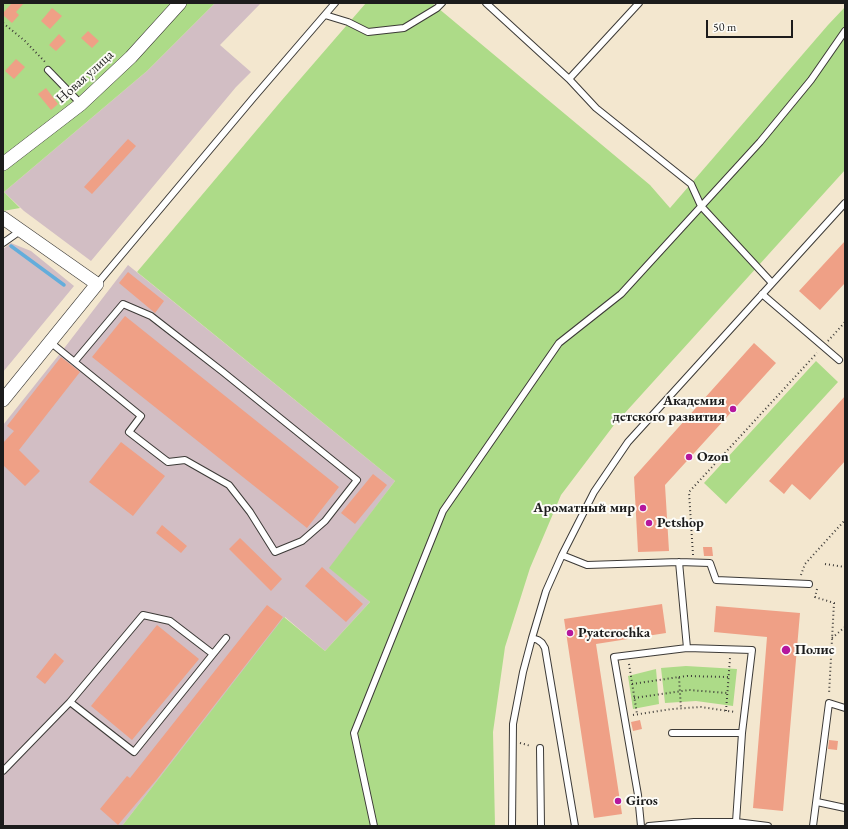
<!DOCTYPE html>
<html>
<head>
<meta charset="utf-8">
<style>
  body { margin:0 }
  #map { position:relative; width:848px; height:829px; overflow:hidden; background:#f3e7cf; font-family:"EB Garamond",serif }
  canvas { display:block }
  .frame { position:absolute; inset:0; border:4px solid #1c1c1c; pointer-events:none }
  .scale { position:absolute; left:706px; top:20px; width:87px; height:18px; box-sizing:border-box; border:2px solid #1c1c1c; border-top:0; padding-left:5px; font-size:12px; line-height:14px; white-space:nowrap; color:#1c1c1c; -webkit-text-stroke:3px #fdfcf7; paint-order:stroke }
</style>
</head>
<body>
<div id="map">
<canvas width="848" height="829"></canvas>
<div class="frame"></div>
<div class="scale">50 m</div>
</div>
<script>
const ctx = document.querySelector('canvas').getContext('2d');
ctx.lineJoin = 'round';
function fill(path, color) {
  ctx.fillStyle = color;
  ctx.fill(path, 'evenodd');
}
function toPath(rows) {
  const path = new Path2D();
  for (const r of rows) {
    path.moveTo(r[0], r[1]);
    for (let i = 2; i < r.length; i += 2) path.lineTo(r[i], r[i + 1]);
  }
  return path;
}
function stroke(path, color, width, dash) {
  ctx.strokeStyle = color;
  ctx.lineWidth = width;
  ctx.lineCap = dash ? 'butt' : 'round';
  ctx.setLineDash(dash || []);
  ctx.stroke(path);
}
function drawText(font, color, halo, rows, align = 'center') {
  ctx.font = font + ' "EB Garamond",serif';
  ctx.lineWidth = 4;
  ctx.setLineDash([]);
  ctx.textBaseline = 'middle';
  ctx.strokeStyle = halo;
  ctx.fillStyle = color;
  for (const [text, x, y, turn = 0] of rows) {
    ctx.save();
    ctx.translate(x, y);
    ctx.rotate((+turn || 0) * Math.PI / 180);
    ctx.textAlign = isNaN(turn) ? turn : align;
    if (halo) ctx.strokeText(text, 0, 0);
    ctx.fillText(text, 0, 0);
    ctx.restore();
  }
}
fill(toPath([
  [215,3,261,3,220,45,251,72,236,87,91,261,24,211,4,192,147,71],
  [11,243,31,251,74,286,3,372,3,249],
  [128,265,395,481,330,568,370,602,325,651,285,617,122,826,6,826,3,823,3,425,62,351]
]), '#d2bec4');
fill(toPath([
  [3,3,215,3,147,71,4,192,20,208,3,211],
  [366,3,432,3,650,185,670,208,828,25,845,7,845,170,614,425,561,495,530,568,505,647,493,732,495,826,122,826,284,617,325,651,370,602,329,568,395,481,137,272,282,100],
  [816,361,838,382,726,504,704,483],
  [686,666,737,669,733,706,696,701,665,703,661,668],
  [656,669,659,704,633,709,628,676]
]), '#addb88');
stroke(toPath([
  [11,246,64,285]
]), '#63addb', 3.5);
fill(toPath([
  [12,3,24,3,16,12,19,15,12,23,3,15,3,13],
  [52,8,62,16,50,29,41,21],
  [88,31,99,41,92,48,81,38],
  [59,34,66,41,56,51,49,45],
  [16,59,25,67,14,79,5,71],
  [46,88,58,104,51,110,38,94],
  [128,139,136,146,92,194,84,187],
  [845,241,845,283,820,310,799,291],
  [128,272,164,301,155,313,119,283],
  [125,316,339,487,307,528,92,357],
  [754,343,776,363,665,485,669,551,638,552,634,477],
  [61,357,80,372,19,450,40,471,25,486,3,465,3,443,14,431,7,426],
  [845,396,845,461,810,500,792,484,784,494,769,481],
  [121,442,165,476,133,516,89,482],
  [373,474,387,485,355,524,341,513],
  [162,525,187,546,181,553,156,533],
  [240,538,282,579,271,591,229,549],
  [703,547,712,547,713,556,704,556],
  [322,567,363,604,346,622,305,586],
  [662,604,666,633,596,644,622,814,594,818,564,619],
  [267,605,283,617,157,779,118,825,100,809,127,776,130,778],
  [716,606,800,613,783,811,753,808,767,637,714,632],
  [157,625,199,659,132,740,91,706],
  [55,653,64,661,45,684,36,677],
  [640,720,642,729,633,731,631,722],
  [829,740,838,741,837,750,828,749]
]), '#efa086');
const lane = toPath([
  [486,3,569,79,596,108,691,184,701,206,772,283],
  [325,15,348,22,368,32,404,28,437,8,442,3],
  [48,70,81,104],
  [569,79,639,3],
  [3,243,20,231],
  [97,284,254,97,335,3],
  [762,294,839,360],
  [50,342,141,416,129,432,168,462,185,460,229,485,250,512,275,552,302,541,325,521,357,480,223,372,151,316,123,304,75,361],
  [679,562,687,648],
  [809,584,716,580,710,563,679,562,587,565,562,555,594,492,628,442,845,203],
  [532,638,538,640,542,643,545,648,575,826],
  [70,702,143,615,170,621,213,654],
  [672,733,742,733],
  [540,748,541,826],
  [3,771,70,702,134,752,226,638],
  [817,802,845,808],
  [374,826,354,733,443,511,559,343,621,294,760,142,811,80,845,31],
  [512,826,513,724,523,672,532,638,546,591,562,555],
  [641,826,638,795,614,657,687,648,752,650,742,733,736,822],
  [649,826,694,822,736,822,768,826],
  [813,826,829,703,845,708]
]);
const street = toPath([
  [3,164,81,104,131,57,180,3],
  [3,218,97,284,3,400]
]);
stroke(lane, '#3c3a37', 8);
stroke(street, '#3c3a37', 14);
stroke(toPath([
  [3,23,25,41,46,63],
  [828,341,845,322],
  [693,555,689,492,817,353],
  [825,564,845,567],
  [801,575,805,564,845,520],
  [817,589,815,597,834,603,829,694],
  [832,638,845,627],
  [629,664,637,714],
  [679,677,687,676,729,677],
  [632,684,679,677,681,709],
  [634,698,689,690,727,693],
  [726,711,730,658],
  [633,715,672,709,701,707,735,712],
  [520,743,531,746]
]), '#3c3a37', 2, [1, 3]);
stroke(lane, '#fff', 6);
stroke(street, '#fff', 13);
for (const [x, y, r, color] of [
  [733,409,4,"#b5179e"],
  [689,457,4,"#b5179e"],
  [643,508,4,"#b5179e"],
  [649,523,4,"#b5179e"],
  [570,633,4,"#b5179e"],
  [786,650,5,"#b5179e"],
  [618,801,4,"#b5179e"]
]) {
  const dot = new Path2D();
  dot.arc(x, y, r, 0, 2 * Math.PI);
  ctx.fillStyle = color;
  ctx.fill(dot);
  stroke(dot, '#fdfcf7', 1.5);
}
drawText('14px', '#1c1c1c', '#fdfcf7', [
  ["Новая улица",85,77,-42]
]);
drawText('bold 14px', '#1c1c1c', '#fdfcf7', [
  ["Академия",725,401,"right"],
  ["детского развития",725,417,"right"],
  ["Ozon",697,457],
  ["Ароматный мир",635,508,"right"],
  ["Petshop",657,523],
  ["Pyaterochka",578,633],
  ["Полис",795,650],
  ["Giros",626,801]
], 'left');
</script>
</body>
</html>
